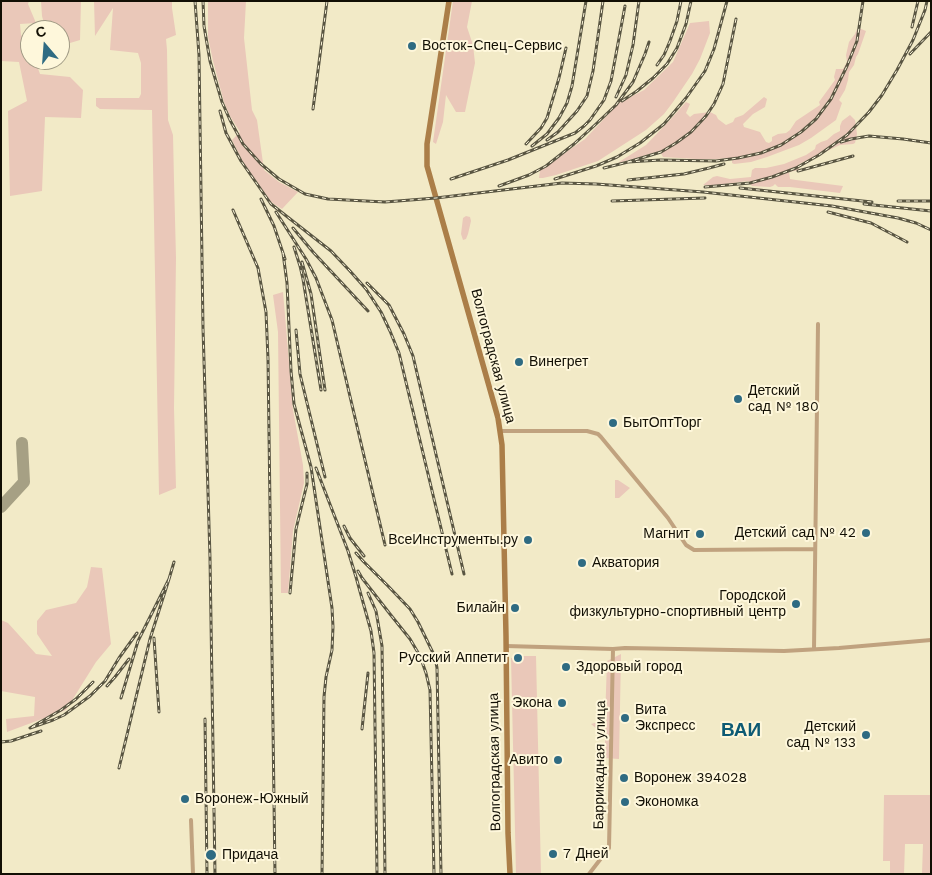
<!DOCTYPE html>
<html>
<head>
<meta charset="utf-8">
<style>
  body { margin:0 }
  #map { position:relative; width:932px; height:875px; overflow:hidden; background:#f2eac7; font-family:"Work Sans",sans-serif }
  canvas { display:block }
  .frame { position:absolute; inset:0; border:2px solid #120f04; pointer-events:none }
  .north { position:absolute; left:20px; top:20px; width:50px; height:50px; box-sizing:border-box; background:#fef7db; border:1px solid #a09a85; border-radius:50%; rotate:342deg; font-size:14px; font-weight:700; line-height:20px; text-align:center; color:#120f04 }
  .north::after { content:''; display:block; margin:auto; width:18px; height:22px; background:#2f6b82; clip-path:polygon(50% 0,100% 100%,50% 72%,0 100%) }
</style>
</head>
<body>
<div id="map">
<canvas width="932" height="875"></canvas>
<div class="frame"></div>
<div class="north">С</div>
</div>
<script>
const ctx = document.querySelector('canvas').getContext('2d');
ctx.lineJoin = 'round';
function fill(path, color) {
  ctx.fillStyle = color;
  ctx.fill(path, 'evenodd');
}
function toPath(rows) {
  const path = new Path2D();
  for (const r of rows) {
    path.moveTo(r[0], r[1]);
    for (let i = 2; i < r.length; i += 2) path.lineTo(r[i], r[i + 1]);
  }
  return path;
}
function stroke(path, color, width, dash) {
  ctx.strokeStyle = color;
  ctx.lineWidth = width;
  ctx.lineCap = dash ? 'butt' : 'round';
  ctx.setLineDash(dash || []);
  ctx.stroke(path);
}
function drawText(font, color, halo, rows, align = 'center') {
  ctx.font = font + ' "Work Sans",sans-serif';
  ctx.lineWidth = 4;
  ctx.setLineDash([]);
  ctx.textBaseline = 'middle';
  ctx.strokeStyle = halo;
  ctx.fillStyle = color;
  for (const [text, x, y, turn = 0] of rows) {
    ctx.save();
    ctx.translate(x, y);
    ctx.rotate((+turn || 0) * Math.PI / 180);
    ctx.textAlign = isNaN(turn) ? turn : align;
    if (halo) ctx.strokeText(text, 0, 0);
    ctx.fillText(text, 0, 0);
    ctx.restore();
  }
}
fill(toPath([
  [1,1,29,1,28,4,36,23,20,24,21,35,30,43,30,60,35,60,40,74,70,77,83,90,81,118,45,117,42,191,10,196,8,111,27,101,19,62,1,61],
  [41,1,81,1,80,40,60,46,60,30,45,30,45,27,42,16],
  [94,1,172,1,172,8,176,35,166,39,167,50,168,120,173,135,174,180,176,258,174,408,176,488,159,495,152,110,100,109,96,106,96,98,139,98,141,94,141,63,138,53,110,50,113,8,95,36],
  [208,1,246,1,244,38,252,110,257,120,264,170,279,182,298,192,282,209,271,202,243,162,232,140,240,132,230,116,224,102,213,61,208,37],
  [453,1,472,1,467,27,473,45,475,63,465,112,456,112,446,95,443,122,436,144,433,142],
  [709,21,710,33,700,59,692,74,673,102,664,114,646,130,598,161,556,175,543,178,539,178,540,170,585,139,619,103,644,90,673,62,690,23],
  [857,29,861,29,866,31,858,54,856,57,854,65,849,72,848,80,845,90,839,100,842,103,836,120,811,138,799,145,767,157,751,162,734,164,732,163,732,158,716,159,696,159,663,157,660,151,619,163,619,162,646,145,670,120,686,102,690,104,686,113,690,117,694,114,710,112,716,115,718,119,726,125,733,122,735,118,743,115,764,97,767,99,765,107,753,114,743,124,744,127,760,132,766,142,769,143,772,141,772,137,778,134,786,133,790,130,796,121,820,105,819,102,835,80,834,77,836,69,843,69,847,62,846,55,849,42,855,34],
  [850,115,855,120,857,134,855,143,853,144,840,145,799,164,799,170,789,172,790,179,796,180,843,186,840,193,790,187,778,187,775,184,773,186,770,187,752,186,748,181,718,185,703,185,713,177,717,176,730,179,751,177,752,170,755,168,766,168,784,164,806,155,815,149,816,145,821,142,827,140,834,134,840,131,840,126,842,121],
  [466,216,470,217,471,221,468,234,466,239,463,240,461,234,463,218],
  [283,292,293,410,303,465,304,483,293,531,288,593,281,593,278,332,273,295],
  [615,480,618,480,630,488,619,498,615,498],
  [91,567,102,568,111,644,96,662,66,710,7,732,6,719,34,716,35,697,1,691,1,620,8,623,36,654,52,656,37,634,37,621,46,610,76,603,87,587],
  [621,654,619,759,605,758,605,736,591,724,605,720,607,661],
  [522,656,536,656,541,874,516,874,511,658],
  [884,795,931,795,931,874,922,874,923,844,905,844,904,874,890,874,890,861,883,861]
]), '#eac8b9');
stroke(toPath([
  [1,507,24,482,22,443]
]), '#a6a084', 12);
stroke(toPath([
  [500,431,587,431,598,434,601,437,668,518,686,545,694,550,815,549],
  [506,646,613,649,625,648,784,651,839,648,931,640],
  [814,649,818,324],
  [191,820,193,874],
  [589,874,609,848,613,649]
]), '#c0a27f', 4);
stroke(toPath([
  [449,1,427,144,427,166,498,418,502,445,506,636,508,833,510,874]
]), '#ab7e48', 5.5);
const rail = toPath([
  [195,1,199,55,203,328,210,558,215,874],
  [203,1,204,26,210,61,222,102,230,120,243,144,261,164,279,179,305,194,328,199,385,202,436,198,562,183,596,184,703,192,832,206,898,218,916,223,931,230],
  [912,27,918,1],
  [910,54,931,32],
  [657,65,664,55,670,41,677,21,681,1],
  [616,97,626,75,633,45,639,1],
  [622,101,637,91,653,78,667,64,677,48,686,24,691,1],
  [313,109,327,1],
  [220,111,226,133,241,161,271,204,331,251,350,271,366,289,381,312,390,331,399,353,452,574],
  [547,140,558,132,577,111,587,96,593,71,603,1],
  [841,142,851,139,869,136,903,139,931,143],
  [526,144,541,128,547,118,559,78,566,48],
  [532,146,547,134,559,118,567,103,572,86,586,1],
  [628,162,660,160,716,161,738,158,761,153,781,145,801,132,816,119,831,99,847,66,857,41,863,1],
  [604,168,628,162,661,152,676,143,691,132,706,116,714,104,723,84,736,19],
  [798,171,853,156],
  [451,179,508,160,575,133,584,126,590,120,604,100,611,81,625,6],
  [555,179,596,166,617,157,640,143,664,124,686,98,705,71,714,49,727,1],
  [628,180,684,174,709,168,724,164],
  [499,186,529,175,546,166,574,144,596,124,616,105,633,82,645,54,649,42],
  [705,187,750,183,772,177,796,168,819,155,847,135,869,112,882,95,897,70,913,40,925,10,927,1],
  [740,188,872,202],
  [261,199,274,226,285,259],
  [612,201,705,198],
  [898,201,931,201],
  [864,204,931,211],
  [233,210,258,268,266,312,268,359,275,874],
  [276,212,306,259,316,278,332,320,385,545],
  [828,212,871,223,907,242],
  [293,228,313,252,368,311],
  [294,247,300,266,303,279,321,390],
  [283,253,287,283,291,371,294,404,311,467,332,608,333,627,332,650,326,677,324,697,322,874],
  [302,262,311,294,325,390],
  [367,283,389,305,404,334,413,356,464,574],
  [296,330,300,374,325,477],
  [316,468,348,551,356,577,371,631,374,653,377,874],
  [344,526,350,538,364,556],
  [356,553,363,561,388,586,410,609,418,622,435,657,437,668,441,874],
  [358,571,362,578,390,614,410,639,420,656,426,673,430,690,434,874],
  [169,579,174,562],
  [290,593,296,529,307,484,307,473],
  [368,593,376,611,382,646,385,874],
  [154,638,159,712],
  [93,682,76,699,61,710,30,728,53,720,64,715,90,696,105,681,119,658,137,633],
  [107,686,115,677,129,659],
  [205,719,207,874],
  [362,729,368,673],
  [1,742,11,741,41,731],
  [119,768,150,639,169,579,138,641,121,698]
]);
stroke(rail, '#595542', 3);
stroke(rail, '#fef7db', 1, [4]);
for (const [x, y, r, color] of [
  [412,46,5,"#2f6b82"],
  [519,362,5,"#2f6b82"],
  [738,399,5,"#2f6b82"],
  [613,423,5,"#2f6b82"],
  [866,533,5,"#2f6b82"],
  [700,534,5,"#2f6b82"],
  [528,540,5,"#2f6b82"],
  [582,563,5,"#2f6b82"],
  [796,604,5,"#2f6b82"],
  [515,608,5,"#2f6b82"],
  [518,658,5,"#2f6b82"],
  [566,667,5,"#2f6b82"],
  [562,703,5,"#2f6b82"],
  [625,718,5,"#2f6b82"],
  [866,735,5,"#2f6b82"],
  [558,760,5,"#2f6b82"],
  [624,778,5,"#2f6b82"],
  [185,799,5,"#2f6b82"],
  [625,802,5,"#2f6b82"],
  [553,854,5,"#2f6b82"],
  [211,855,6,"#2f6b82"]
]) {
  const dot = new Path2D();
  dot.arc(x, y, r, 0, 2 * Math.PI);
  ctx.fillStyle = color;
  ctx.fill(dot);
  stroke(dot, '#fef7db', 2);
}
drawText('14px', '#120f04', '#fef7db', [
  ["Восток-Спец-Сервис",422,46],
  ["Винегрет",529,362],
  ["Детский",748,391],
  ["сад № 180",748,407],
  ["БытОптТорг",623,423],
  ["Детский сад № 42",856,533,"right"],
  ["Магнит",690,534,"right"],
  ["ВсеИнструменты.ру",518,540,"right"],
  ["Акватория",592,563],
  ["Городской",786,596,"right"],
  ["физкультурно-спортивный центр",786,612,"right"],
  ["Билайн",505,608,"right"],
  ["Русский Аппетит",508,658,"right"],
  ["Здоровый город",576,667],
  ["Экона",552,703,"right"],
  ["Вита",635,710],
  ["Экспресс",635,726],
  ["Детский",856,727,"right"],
  ["сад № 133",856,743,"right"],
  ["Авито",548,760,"right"],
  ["Воронеж 394028",634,778],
  ["Воронеж-Южный",195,799],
  ["Экономка",635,802],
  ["7 Дней",563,854],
  ["Придача",222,855]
], 'left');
drawText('14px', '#120f04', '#fef7db', [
  ["Волгоградская улица",493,356,75],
  ["Волгоградская улица",495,762,-91],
  ["Баррикадная улица",600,765,-89]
]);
drawText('bold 19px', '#0e5b74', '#fef7db', [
  ["ВАИ",741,730]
]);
</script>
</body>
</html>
